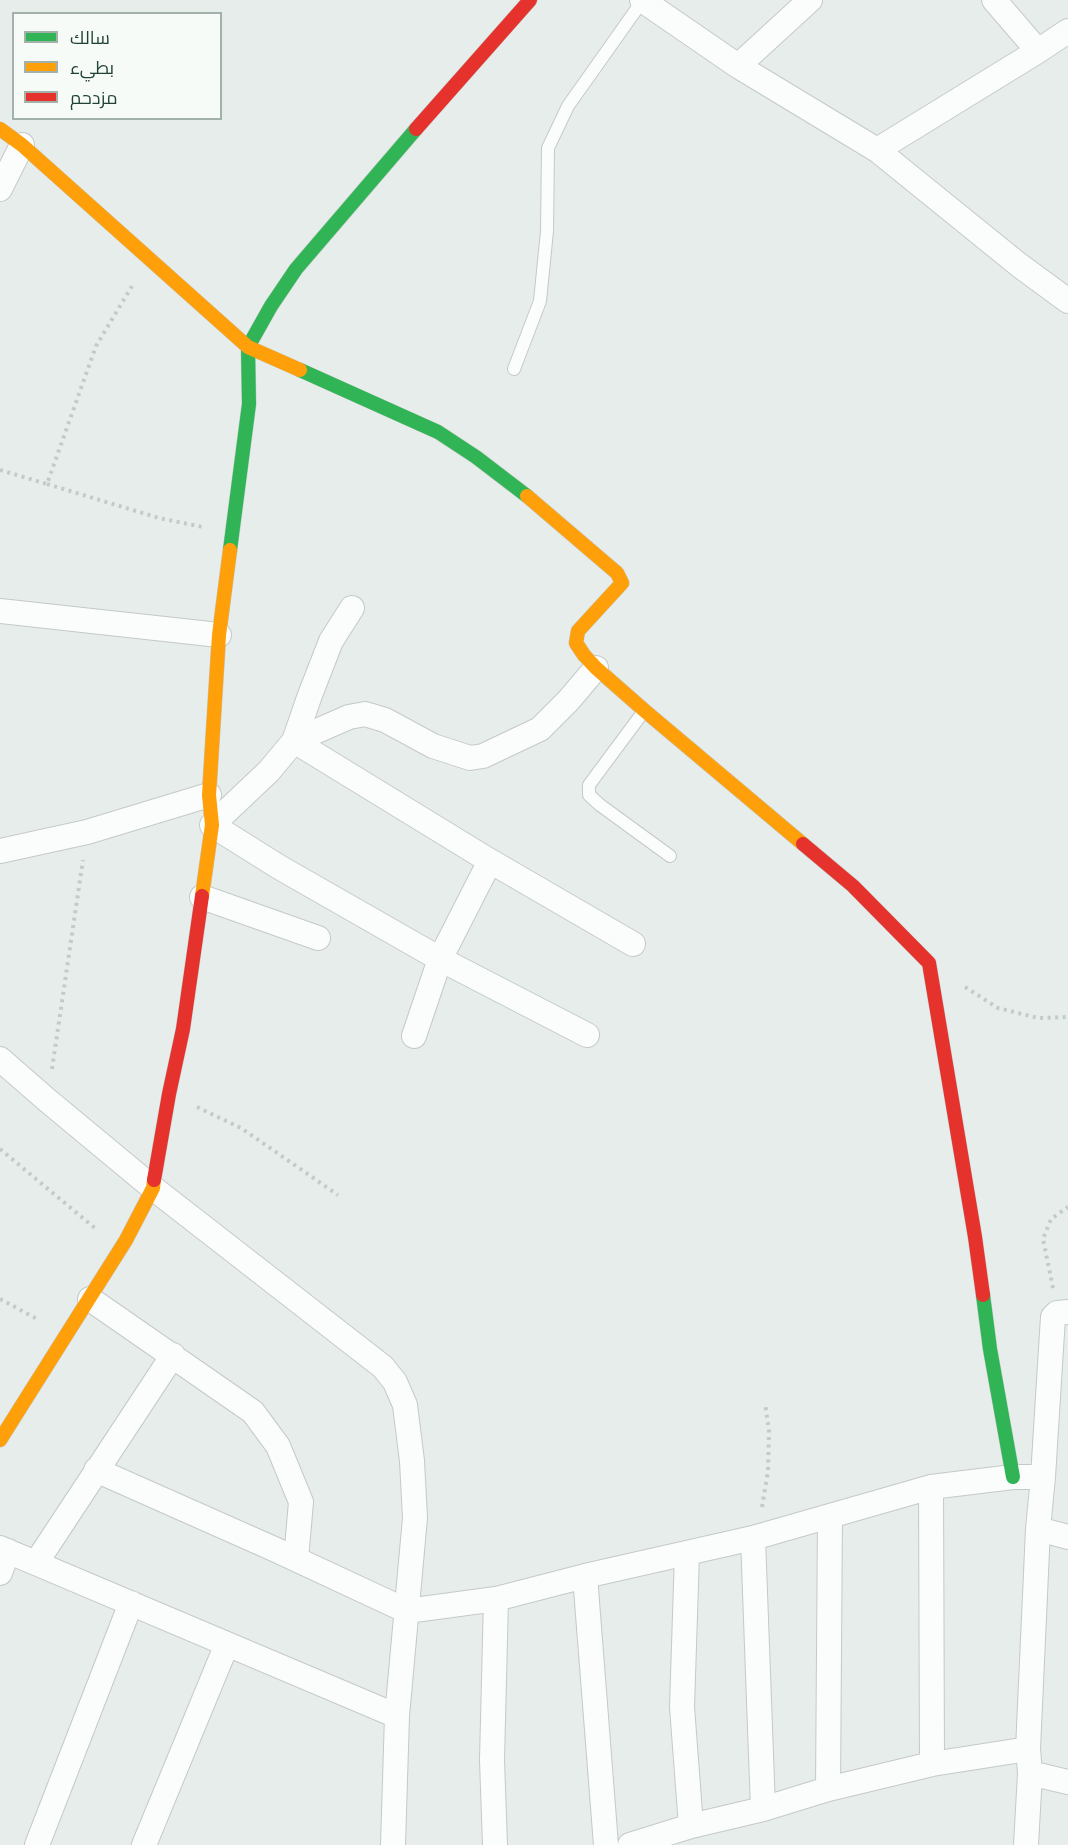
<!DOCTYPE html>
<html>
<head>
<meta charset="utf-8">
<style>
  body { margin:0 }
  #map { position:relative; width:1068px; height:1845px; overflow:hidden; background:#e7edea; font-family:"PT Sans Narrow",Cairo,sans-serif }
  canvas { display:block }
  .legend { position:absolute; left:12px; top:12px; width:210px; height:108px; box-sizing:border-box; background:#f6fbf8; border:2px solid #a2b1aa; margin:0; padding:8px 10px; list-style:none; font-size:18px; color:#234236 }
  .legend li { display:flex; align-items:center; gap:12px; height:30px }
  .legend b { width:30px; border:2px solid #a2b1aa }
</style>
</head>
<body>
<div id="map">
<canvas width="1068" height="1845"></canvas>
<ul class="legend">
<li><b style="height:8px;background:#30b455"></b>سالك</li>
<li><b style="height:8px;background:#ff9f0a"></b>بطيء</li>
<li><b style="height:8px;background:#e5322d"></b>مزدحم</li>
</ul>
</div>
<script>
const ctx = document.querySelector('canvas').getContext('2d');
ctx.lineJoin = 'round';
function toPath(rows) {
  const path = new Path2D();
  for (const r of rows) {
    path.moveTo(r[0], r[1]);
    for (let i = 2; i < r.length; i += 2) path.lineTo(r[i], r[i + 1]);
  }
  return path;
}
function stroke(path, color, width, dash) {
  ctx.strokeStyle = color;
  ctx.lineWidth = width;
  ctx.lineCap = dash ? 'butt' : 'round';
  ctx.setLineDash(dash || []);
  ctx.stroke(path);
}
const lane = toPath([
  [514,369,540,301,547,231,548,148,568,106,643,0],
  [644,711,589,785,589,795,600,805,670,856]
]);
const street = toPath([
  [642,0,738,66,877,150,1038,51,1068,31],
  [994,0,1038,51],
  [738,66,810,0],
  [877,150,1019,265,1068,301],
  [0,189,22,145],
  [352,608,331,641,310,695,294,741,490,861,633,944],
  [0,611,219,635],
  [0,851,87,832,209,795],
  [202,897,318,938],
  [587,1035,440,959,279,867,212,825,269,771,294,741,349,717,365,714,385,720,433,746,470,758,483,756,540,729,568,701,596,668],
  [414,1036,440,959,490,861],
  [0,1059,47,1100,153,1188,383,1367,395,1382,405,1405,412,1461,415,1518,397,1716,393,1845],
  [90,1299,253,1412,278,1446,301,1502,296,1559],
  [96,1470,274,1549,407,1611,496,1599,585,1576,753,1538,931,1487,1013,1477,1043,1477],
  [931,1487,932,1764],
  [1038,1529,1068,1537],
  [753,1538,763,1809],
  [0,1548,397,1716],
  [687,1554,682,1707,691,1826],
  [36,1563,173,1355],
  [0,1573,8,1551],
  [585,1576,606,1845],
  [1030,1773,1068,1782],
  [828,1789,830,1516],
  [37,1845,131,1603],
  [144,1845,227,1644],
  [495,1845,492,1760,496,1599],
  [630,1845,691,1826,763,1809,828,1789,932,1764,1028,1749],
  [1026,1845,1030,1773,1028,1749,1038,1529,1043,1477,1053,1317,1057,1313,1068,1312]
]);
const fast = toPath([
  [300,370,438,432,476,457,527,496],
  [230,550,249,404,248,347,271,306,296,269,416,129],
  [983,1295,990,1349,1013,1477]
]);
const slow = toPath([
  [0,129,22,145,248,347,300,370],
  [527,496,617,573,622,583,578,631,576,643,584,655,596,668,645,711,803,844],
  [202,896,212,825,209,795,219,635,230,550],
  [0,1440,126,1240,153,1188,154,1180]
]);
const jam = toPath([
  [416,129,530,0],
  [803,844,853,886,929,963,975,1237,983,1295],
  [154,1180,169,1094,183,1029,202,896]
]);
stroke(lane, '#c4cac7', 14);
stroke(street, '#c4cac7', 26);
stroke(fast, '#c3cac7', 15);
stroke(slow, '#c3cac7', 15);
stroke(jam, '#c3cac7', 15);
stroke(toPath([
  [0,470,47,484,96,346,132,286],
  [47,484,159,518,203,527],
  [965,987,998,1008,1038,1018,1068,1017],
  [52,1069,83,860],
  [197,1107,241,1128,338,1195],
  [0,1149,96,1229],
  [1053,1288,1043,1239,1051,1219,1068,1207],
  [0,1299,39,1320],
  [762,1507,768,1471,769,1431,765,1403]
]), '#c2ccc7', 4, [3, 4.5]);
stroke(lane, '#fbfcfc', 12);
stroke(street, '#fbfcfc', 24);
stroke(fast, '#30b455', 14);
stroke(slow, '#ff9f0a', 14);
stroke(jam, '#e5322d', 14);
</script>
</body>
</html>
